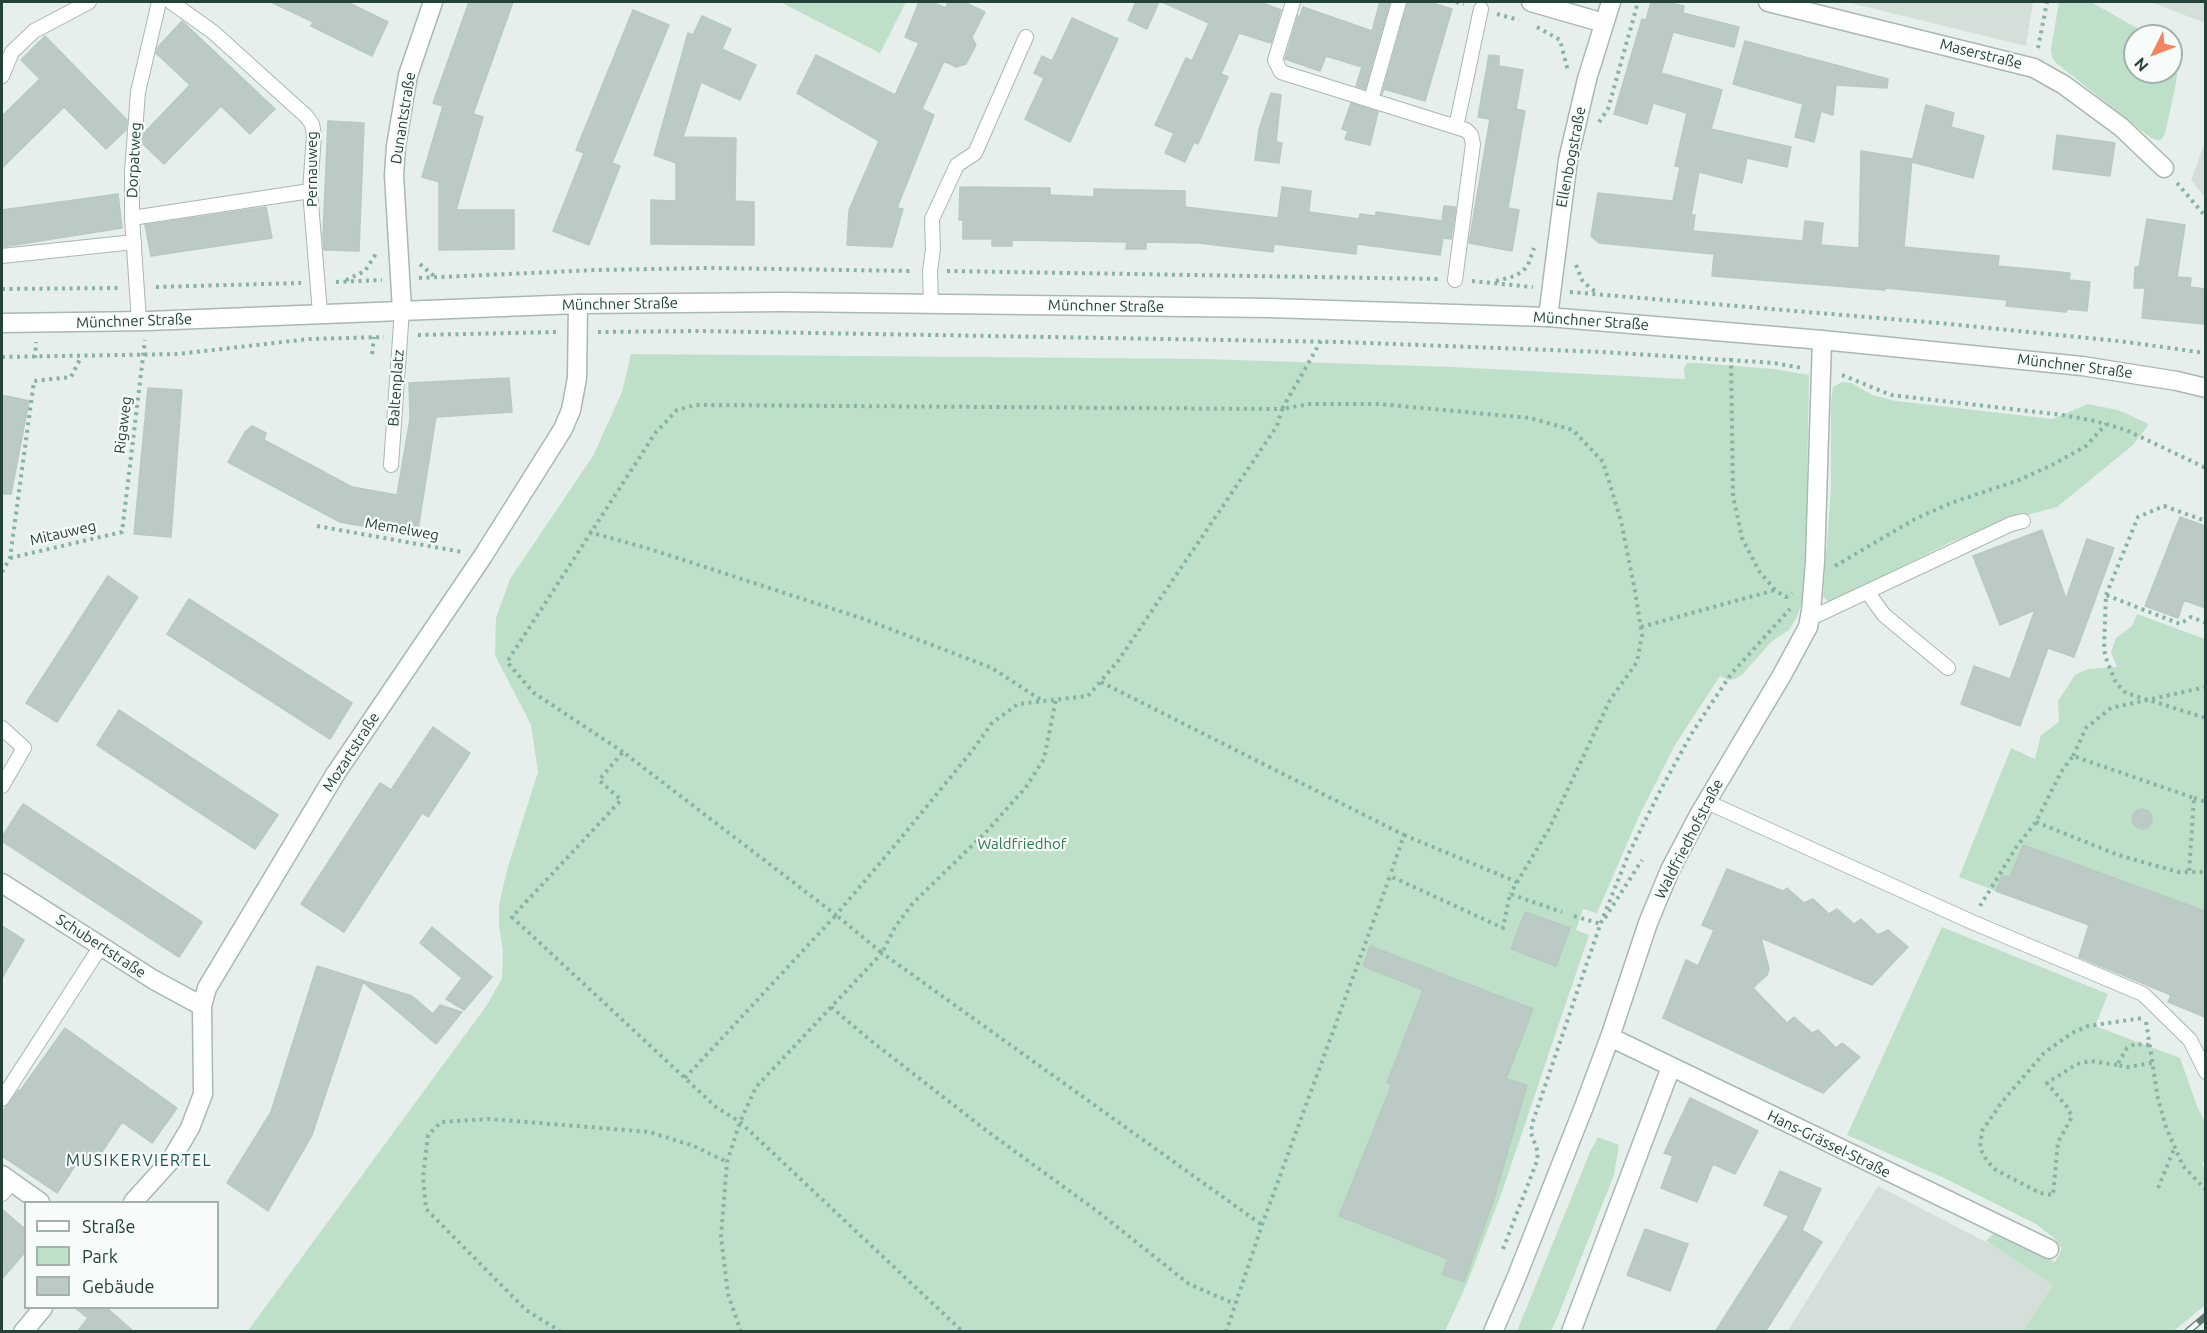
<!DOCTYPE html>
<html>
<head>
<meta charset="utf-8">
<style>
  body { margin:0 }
  #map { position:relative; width:2207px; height:1333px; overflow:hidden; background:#e6efeb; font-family:Ubuntu,sans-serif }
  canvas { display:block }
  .frame { position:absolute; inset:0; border:3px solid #24423a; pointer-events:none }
  .legend { position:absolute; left:24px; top:1201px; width:195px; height:108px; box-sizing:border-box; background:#f7fbf9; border:2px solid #a3b1ad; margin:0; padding:8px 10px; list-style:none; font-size:18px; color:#24423a }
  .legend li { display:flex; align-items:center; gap:12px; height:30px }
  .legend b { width:30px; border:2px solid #a3b1ad }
  .north { position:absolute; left:2123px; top:24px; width:60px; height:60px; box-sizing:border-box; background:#f7fbf9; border:2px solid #a3b1ad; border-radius:50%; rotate:228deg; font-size:16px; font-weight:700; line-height:24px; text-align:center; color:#24423a }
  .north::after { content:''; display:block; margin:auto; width:21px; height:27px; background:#f4845f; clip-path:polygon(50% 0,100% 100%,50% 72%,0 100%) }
</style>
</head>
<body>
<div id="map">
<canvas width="2207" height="1333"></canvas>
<div class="frame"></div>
<ul class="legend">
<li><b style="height:8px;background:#fff"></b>Straße</li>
<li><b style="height:16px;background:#bfe0c8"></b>Park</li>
<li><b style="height:16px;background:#bbcac4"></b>Gebäude</li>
</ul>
<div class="north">N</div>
</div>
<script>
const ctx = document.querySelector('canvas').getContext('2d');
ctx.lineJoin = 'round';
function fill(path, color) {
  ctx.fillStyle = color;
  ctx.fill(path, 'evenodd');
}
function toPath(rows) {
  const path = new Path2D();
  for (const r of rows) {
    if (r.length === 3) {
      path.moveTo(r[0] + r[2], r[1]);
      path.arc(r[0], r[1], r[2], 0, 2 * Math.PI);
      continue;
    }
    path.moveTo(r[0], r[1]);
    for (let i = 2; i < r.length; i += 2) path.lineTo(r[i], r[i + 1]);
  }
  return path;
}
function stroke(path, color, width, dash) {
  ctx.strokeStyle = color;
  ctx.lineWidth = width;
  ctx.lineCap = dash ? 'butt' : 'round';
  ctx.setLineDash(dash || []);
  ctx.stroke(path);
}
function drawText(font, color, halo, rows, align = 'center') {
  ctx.font = font + ' Ubuntu,sans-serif';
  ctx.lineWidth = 4.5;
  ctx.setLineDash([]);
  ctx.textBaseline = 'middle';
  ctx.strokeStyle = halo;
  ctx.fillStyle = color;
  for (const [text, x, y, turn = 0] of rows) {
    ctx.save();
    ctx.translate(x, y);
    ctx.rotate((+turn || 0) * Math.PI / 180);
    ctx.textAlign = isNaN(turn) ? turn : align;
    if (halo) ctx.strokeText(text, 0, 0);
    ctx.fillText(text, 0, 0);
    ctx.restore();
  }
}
fill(toPath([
  [1846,2,2033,2,2026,46],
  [2151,2,2205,2,2205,23],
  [2205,142,2206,197,2205,197,2191,180],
  [1878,1186,2067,1284,2043,1331,1787,1332]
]), '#d4dfda');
fill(toPath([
  [780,2,906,2,880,53],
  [2059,2,2091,2,2151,36,2135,36,2135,72,2171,72,2171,48,2177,55,2179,61,2175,88,2165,134,2160,141,2151,138,2056,63,2052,57,2051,49],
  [631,354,1204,359,1452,367,1685,379,1684,368,1687,363,1697,363,1774,369,1809,375,1806,541,1802,602,1797,617,1789,630,1771,642,1743,674,1735,679,1728,680,1720,676,1675,745,1639,816,1597,913,1583,909,1576,930,1589,935,1502,1192,1468,1281,1445,1331,247,1332,487,1005,502,978,503,952,499,925,499,905,507,870,538,772,531,725,495,655,496,618,510,579,593,456,622,392],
  [1842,382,1852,383,1872,395,1896,401,2052,419,2088,404,2118,410,2149,424,2133,445,2057,507,2012,519,1951,542,1877,579,1838,601,1829,602,1823,597,1831,487,1831,403,1833,387],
  [2137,614,2205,639,2205,917,2199,922,2201,909,2023,845,2010,877,2002,875,1996,891,1959,877,2011,748,2035,759,2041,735,2059,722,2058,701,2075,675,2088,669,2117,667,2111,652,2116,638,2132,626],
  [1942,927,2108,994,2095,1026,2180,1058,2197,1106,2205,1122,2205,1161,2202,1165,2206,1169,2205,1305,2174,1331,2023,1331,2053,1285,1986,1241,1993,1234,2003,1236,2055,1262,2062,1249,2054,1238,2036,1224,1944,1178,1847,1135],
  [1598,1137,1619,1145,1614,1175,1558,1316,1551,1331,1517,1331,1590,1152]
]), '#bfe0c8');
const building = toPath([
  [271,2,347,2,388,22,372,56,311,26,313,22,271,2],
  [469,2,513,2,473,114,483,117,456,210,514,210,514,249,439,250,439,182,422,177,443,106,433,103,469,2],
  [919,2,931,2,946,8,948,2,964,2,985,12,972,37,976,45,966,64,956,67,944,61,922,109,934,115,897,208,903,209,892,247,847,245,849,210,879,141,797,93,816,55,895,95,919,43,905,37,919,2],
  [1136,2,1159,2,1147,29,1128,20,1136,2],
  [1162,2,1260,2,1281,10,1271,43,1239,33,1221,74,1228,77,1198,144,1194,142,1185,162,1165,153,1174,133,1155,125,1186,58,1192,61,1209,23,1162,2],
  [1380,2,1390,2,1365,89,1356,86,1362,67,1326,56,1320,71,1285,59,1298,16,1300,16,1303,7,1372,31,1380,2],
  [1408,2,1429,2,1452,9,1425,101,1384,89,1382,94,1408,2],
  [1651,2,1665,2,1684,6,1683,13,1739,27,1734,47,1673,32,1661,73,1722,90,1711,129,1791,147,1787,167,1747,158,1742,183,1699,172,1691,215,1695,215,1693,231,1803,241,1805,221,1823,223,1821,245,1859,248,1861,151,1912,159,1904,247,1999,256,1998,266,2070,273,2069,280,2090,282,2087,311,2067,309,2066,312,2006,306,2007,300,1886,288,1885,290,1712,276,1714,254,1599,243,1591,236,1598,193,1673,201,1680,167,1675,166,1687,113,1653,103,1647,124,1614,114,1642,19,1646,20,1651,2],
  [633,10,669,25,612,163,620,166,589,245,553,231,584,153,576,150,633,10],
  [702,16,731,29,722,49,756,65,740,100,701,82,683,137,736,138,735,201,754,202,754,245,651,244,651,200,676,201,676,163,654,155,688,33,693,35,702,16],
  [1072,18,1118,39,1070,142,1025,119,1044,78,1034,73,1042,56,1052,61,1072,18],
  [182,21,275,109,250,134,221,106,164,164,143,144,144,133,190,85,156,53,158,47,182,21],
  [45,36,127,120,126,130,106,149,64,107,2,168,2,116,40,79,21,60,45,36],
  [1745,41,1888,79,1887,88,1836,85,1833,115,1821,111,1814,142,1795,137,1803,104,1733,84,1745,41],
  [1489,55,1499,56,1499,66,1523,70,1516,109,1525,111,1508,208,1519,210,1512,251,1469,243,1490,119,1478,117,1489,55],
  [1271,93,1281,95,1276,142,1282,143,1279,163,1255,160,1259,129,1271,93],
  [1351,103,1378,112,1370,145,1345,139,1348,131,1342,129,1351,103],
  [1926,105,1954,113,1951,127,1984,136,1973,178,1912,162,1926,105],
  [328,121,364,123,359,251,324,250,323,235,328,121],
  [2057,135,2115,143,2110,176,2053,169,2057,135],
  [960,187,1050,188,1050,195,1094,197,1094,189,1185,191,1185,207,1278,218,1282,187,1311,191,1309,212,1359,219,1360,214,1376,216,1376,212,1442,221,1444,206,1456,207,1451,239,1443,238,1440,255,1357,244,1356,254,1274,244,1273,252,1199,243,1146,242,1146,249,1126,249,1127,242,1012,240,1012,246,992,246,992,239,963,239,963,220,959,220,960,187],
  [118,194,122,228,2,247,2,210,118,194],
  [266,207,272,238,151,256,145,225,266,207],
  [2147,219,2185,225,2177,277,2191,278,2190,287,2205,289,2205,324,2142,318,2145,288,2134,288,2135,267,2139,267,2147,219],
  [509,378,512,412,436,417,417,536,340,522,228,462,245,432,252,426,266,433,264,440,352,487,397,495,410,419,409,383,509,378],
  [148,388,182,390,171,537,134,534,148,388],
  [2,395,29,401,11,494,2,494,2,395],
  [2180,517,2205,526,2205,608,2184,600,2178,618,2145,606,2180,517],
  [2042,530,2066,599,2087,539,2114,548,2074,657,2048,648,2020,726,1961,704,1974,666,2010,679,2035,610,2000,625,1973,556,2042,530],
  [108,576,138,597,57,722,26,703,108,576],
  [189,599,352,703,330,739,167,634,189,599],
  [119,710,278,815,255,849,97,745,119,710],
  [433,727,470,753,428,817,422,813,344,932,301,904,380,783,391,790,433,727],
  [23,804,202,922,179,957,2,841,2,837,23,804],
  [2142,819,10],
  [2023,845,2205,911,2205,1017,2168,1002,2171,995,2079,957,2089,925,1996,891,2002,875,2010,877,2023,845],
  [1727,869,1783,891,1787,888,1804,903,1813,899,1829,914,1837,909,1854,924,1861,919,1878,935,1888,930,1908,947,1872,985,1761,938,1769,969,1767,975,1753,988,1787,1023,1794,1017,1812,1033,1818,1030,1836,1048,1842,1043,1860,1057,1823,1093,1663,1018,1686,960,1698,966,1714,930,1702,925,1727,869],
  [1525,912,1570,928,1556,966,1511,949,1525,912],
  [2,926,24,940,2,978,2,926],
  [432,927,492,977,464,1010,446,999,462,978,420,943,432,927],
  [1370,946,1533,1009,1506,1079,1527,1085,1494,1199,1464,1282,1442,1274,1448,1259,1339,1216,1392,1084,1387,1083,1423,990,1363,966,1370,946],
  [317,966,412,996,433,1014,440,1005,462,1012,436,1044,363,982,312,1135,268,1211,227,1183,271,1112,317,966],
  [65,1028,177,1108,152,1143,122,1122,93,1165,81,1157,57,1193,2,1156,2,1112,19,1090,20,1091,65,1028],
  [1690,1098,1758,1131,1735,1174,1713,1164,1697,1202,1661,1188,1673,1156,1664,1153,1690,1098],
  [1780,1171,1821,1189,1802,1230,1822,1242,1765,1332,1715,1332,1789,1216,1764,1205,1780,1171],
  [2,1209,26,1230,26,1251,2,1279,2,1209],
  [1645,1229,1688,1244,1670,1291,1627,1275,1645,1229],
  [75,1308,107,1308,134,1332,77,1332,88,1318,75,1308]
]);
fill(building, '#bbcac4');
stroke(building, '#b8c9c2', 1.5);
const service = toPath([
  [171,2,213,32,306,116,312,124,314,135,310,191,320,313],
  [1293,2,1275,60,1281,72,1456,127,1466,130,1471,135,1473,144,1455,280],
  [2,76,12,52,34,31,89,2],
  [1371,100,1399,2],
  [1456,127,1481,9],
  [132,218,310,191],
  [2,256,134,242],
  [931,304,930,271,933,249,932,219,957,165,975,153,1026,37],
  [139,321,132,218,132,171,138,92,159,2],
  [391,465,402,310],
  [1868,593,1884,615,1948,668],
  [1809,619,2011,524,2023,521],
  [2,728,24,748,2,786],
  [1707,802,1972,922,2143,994,2190,1040,2206,1072],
  [2,1099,101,946],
  [2,1194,12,1182]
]);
const minor = toPath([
  [1531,2,1604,23],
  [1768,2,2034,68,2064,85,2121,127,2164,168],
  [402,310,394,175,396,146,408,75,433,2],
  [1548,317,1568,160,1587,79,1611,2],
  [2,883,154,980,202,1006],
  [1610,1037,2049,1249],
  [2,1175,40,1202],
  [133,1202,171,1160,190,1128,203,1094,202,1006,207,988,336,773,483,556,563,429,571,410,577,378,578,304],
  [23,1332,43,1308],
  [1493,1332,1515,1281,1585,1104,1610,1037,1648,923,1670,870,1700,813,1782,675,1808,627,1811,611,1815,562,1822,340],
  [1571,1332,1671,1067]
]);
const tertiary = toPath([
  [2,323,148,321,578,304,783,302,1270,308,1548,317,1822,340,2082,366,2177,381,2206,388]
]);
stroke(service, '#a8b8b2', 16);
stroke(minor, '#a8b8b2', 21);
stroke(tertiary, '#a8b8b2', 21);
stroke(toPath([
  [1456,2,1464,4],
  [1497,14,1519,20],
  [1537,27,1560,40,1568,71],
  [2038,48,2047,2],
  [1599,122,1608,109,1638,2],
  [2177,183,2206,217],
  [420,264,435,277],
  [1576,265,1582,280,1590,288,1598,293],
  [947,271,1438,279],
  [419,278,596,270,710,268,913,271],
  [346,280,365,271,377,252],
  [1472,281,1533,287],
  [1496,281,1515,276,1523,271,1528,265,1534,248],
  [336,282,382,280],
  [156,287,301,283],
  [2,289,118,288],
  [1570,292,1938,323,2119,341,2206,353],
  [598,332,698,331,1341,342,1603,352,1774,363,1802,368],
  [418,335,558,332],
  [1321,341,1282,409,1309,404,1379,404,1530,418,1573,430,1603,462,1621,521,1635,591,1642,635,1637,662,1610,700,1549,829,1510,894],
  [372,354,374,337],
  [2,357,178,354,309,339,384,337],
  [35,358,36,342],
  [1731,358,1733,496,1742,538,1759,571,1775,590,1786,597,1792,593],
  [1842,375,1891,395,2063,415,2095,421,2126,430,2206,468],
  [317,526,462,552],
  [589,532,650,549,864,619,992,668,1041,700],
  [10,558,122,532,145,340],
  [1835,566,1915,519,1951,503,2019,480,2052,465,2086,446,2106,424],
  [2,572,10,558,34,381,71,377,81,357],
  [2106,595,2138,517,2164,506,2206,521],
  [2206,623,2191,617,2180,624,2106,595,2104,650,2107,661,2116,683,2126,693,2206,718],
  [1641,627,1775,590],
  [1101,682,1404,835,1390,876],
  [623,752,534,693,507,662,656,432,677,410,695,405,1282,409,1277,426,1118,661,1088,696,1018,704,992,723,972,751,896,844,836,915,623,752,599,780,621,800,512,917,716,1107,740,1122,963,1332],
  [2073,756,2086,728,2111,708,2206,687],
  [2194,798,2206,802],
  [2036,822,2118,855,2178,872,2206,872],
  [1404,835,1517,882],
  [1980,906,2017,846,2036,822,2061,772,2073,756,2194,798,2189,873],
  [1574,916,1601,924],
  [1605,918,1642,860],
  [831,1007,870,1040,987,1131,1097,1211,1189,1284,1235,1304],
  [2146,1022,2158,1099,2166,1127,2183,1166,2206,1190],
  [2149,1045,2135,1044,2127,1048,2117,1065,2128,1067,2152,1063],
  [2117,1065,2091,1061,2077,1064,2047,1083,2067,1107,2072,1117,2058,1142,2053,1195,2040,1193,1996,1170,1987,1161,1980,1148,1982,1131,2002,1102,2044,1053,2072,1033,2088,1026,2143,1018],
  [685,1078,836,915,882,953,895,927,913,903,988,830,1026,787,1044,759,1056,699],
  [2158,1188,2174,1149],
  [1503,1249,1537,1161,1538,1152,1531,1133,1532,1124,1600,925,1629,853,1661,789,1692,733,1731,674,1790,609],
  [561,1332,526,1310,426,1209,423,1177,428,1135,441,1122,490,1119,649,1132,694,1146,727,1162],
  [741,1332,728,1294,721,1237,727,1162,740,1122,756,1087,882,953,1262,1225],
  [1226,1332,1262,1225,1390,876,1503,928,1510,894,1562,912]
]), '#86b3a5', 4, [3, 4.5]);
stroke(service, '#fff', 14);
stroke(minor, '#fff', 18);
stroke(tertiary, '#fff', 18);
const rail = toPath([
  [2187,1332,2206,1316]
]);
stroke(rail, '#5f7d75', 7);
stroke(rail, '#f7fbf9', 4.5, [14]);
drawText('15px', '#24423a', '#f7fbf9', [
  ["Maserstraße",1981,54,14],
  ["Dunantstraße",403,118,-81],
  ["Ellenbogstraße",1571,157,-79],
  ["Dorpatweg",134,160,-87],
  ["Pernauweg",312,169,-90],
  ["Münchner Straße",620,304,-1],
  ["Münchner Straße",1106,306,1],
  ["Münchner Straße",134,321,-2],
  ["Münchner Straße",1591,321,4],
  ["Münchner Straße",2075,366,7],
  ["Baltenplatz",396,388,-86],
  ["Rigaweg",123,425,-83],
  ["Memelweg",402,529,10],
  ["Mitauweg",63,533,-13],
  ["Mozartstraße",351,752,-57],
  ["Waldfriedhofstraße",1689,839,-63],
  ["Schubertstraße",101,946,33],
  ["Hans-Grässel-Straße",1829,1144,26]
]);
drawText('15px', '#2d7a4b', '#f7fbf9', [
  ["Waldfriedhof",1022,844]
]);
ctx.letterSpacing = '1.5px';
drawText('16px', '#1f5548', '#f7fbf9', [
  ["MUSIKERVIERTEL",139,1161]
]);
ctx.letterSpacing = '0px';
</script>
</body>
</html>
